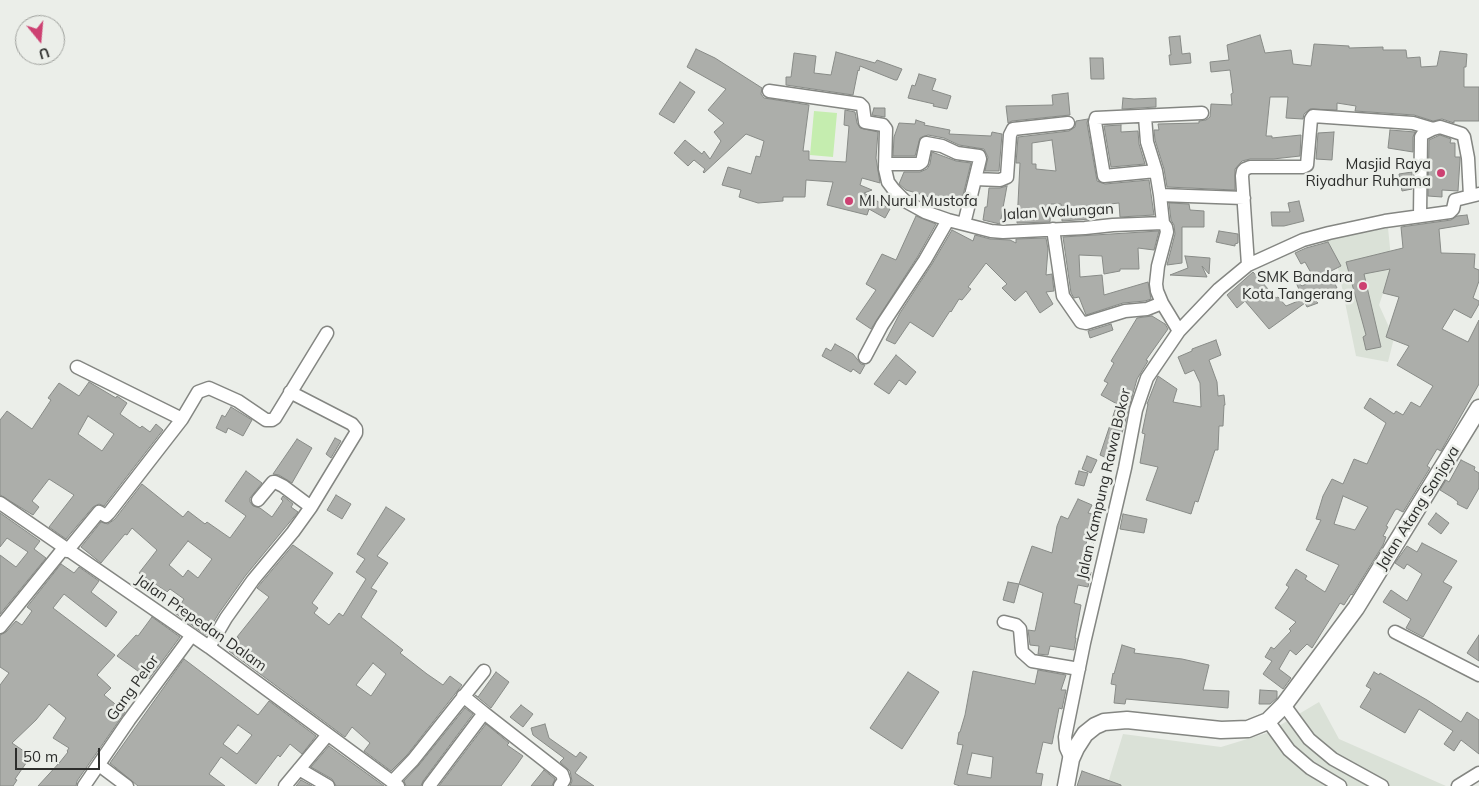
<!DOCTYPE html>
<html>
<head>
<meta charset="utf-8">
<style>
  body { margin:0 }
  #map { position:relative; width:1479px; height:786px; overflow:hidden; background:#ebeee9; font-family:Mulish,sans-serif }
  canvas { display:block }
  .north { position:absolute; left:15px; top:15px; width:50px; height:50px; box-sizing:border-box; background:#ebeee9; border:1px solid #9fa19d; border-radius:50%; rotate:163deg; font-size:14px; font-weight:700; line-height:20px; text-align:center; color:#2d2e2c }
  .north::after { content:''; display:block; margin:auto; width:18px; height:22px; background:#cd4172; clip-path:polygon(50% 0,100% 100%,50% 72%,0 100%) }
  .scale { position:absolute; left:15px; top:748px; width:85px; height:22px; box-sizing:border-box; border:2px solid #2d2e2c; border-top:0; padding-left:6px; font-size:15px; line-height:18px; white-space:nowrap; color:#2d2e2c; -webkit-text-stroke:4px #ebeee9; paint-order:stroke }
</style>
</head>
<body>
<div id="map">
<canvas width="1479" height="786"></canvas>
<div class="north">U</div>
<div class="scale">50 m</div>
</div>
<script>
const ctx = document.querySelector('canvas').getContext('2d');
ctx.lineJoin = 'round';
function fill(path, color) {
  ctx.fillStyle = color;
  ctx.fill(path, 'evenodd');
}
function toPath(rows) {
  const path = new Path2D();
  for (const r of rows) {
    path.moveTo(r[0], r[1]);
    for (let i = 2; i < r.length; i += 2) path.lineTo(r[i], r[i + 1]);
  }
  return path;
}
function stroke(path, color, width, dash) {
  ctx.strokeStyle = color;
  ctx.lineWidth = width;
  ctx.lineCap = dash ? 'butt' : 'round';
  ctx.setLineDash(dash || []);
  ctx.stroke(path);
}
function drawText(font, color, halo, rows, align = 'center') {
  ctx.font = font + ' Mulish,sans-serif';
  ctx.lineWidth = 5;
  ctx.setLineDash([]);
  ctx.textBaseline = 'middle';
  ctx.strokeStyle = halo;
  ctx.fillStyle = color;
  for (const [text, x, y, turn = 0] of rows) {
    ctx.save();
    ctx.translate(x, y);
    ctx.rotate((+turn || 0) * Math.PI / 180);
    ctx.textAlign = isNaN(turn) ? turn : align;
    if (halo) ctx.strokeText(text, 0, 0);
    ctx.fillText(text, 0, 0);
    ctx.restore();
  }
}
fill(toPath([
  [1388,228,1392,268,1379,305,1394,338,1388,362,1356,356,1338,268,1322,240],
  [1319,702,1339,739,1446,786,1107,786,1123,734,1221,747,1267,733]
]), '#dae1d7');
fill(toPath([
  [814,111,837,113,833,157,810,155]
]), '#c5edaf');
const building = toPath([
  [1260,35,1265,53,1291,50,1293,64,1311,66,1314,44,1349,46,1349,48,1383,47,1383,50,1406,50,1407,58,1420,57,1421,67,1437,66,1440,51,1467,54,1466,67,1464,67,1464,87,1479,87,1479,121,1454,121,1454,123,1442,119,1433,121,1414,115,1355,111,1356,106,1337,103,1337,110,1310,109,1304,114,1303,119,1286,118,1288,97,1270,97,1266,136,1272,136,1272,138,1301,135,1300,156,1273,159,1250,159,1242,161,1235,169,1235,190,1167,187,1164,169,1155,140,1154,130,1159,130,1158,124,1199,123,1199,121,1206,120,1210,117,1211,104,1232,105,1231,94,1233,93,1230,70,1211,72,1210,62,1229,60,1227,45,1260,35],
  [1180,36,1182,54,1190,53,1191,63,1170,65,1169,55,1171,55,1169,37,1180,36],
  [696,49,715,58,762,88,761,94,764,98,809,105,803,151,809,151,809,160,846,162,849,126,844,125,845,110,855,112,857,123,860,128,878,132,876,158,880,183,862,178,860,185,872,190,864,193,890,209,885,218,869,209,867,215,827,205,833,182,806,180,805,197,783,197,783,201,758,203,739,197,741,190,722,185,728,167,751,174,756,156,760,157,764,141,746,134,704,173,703,172,705,169,694,160,688,166,674,153,685,140,702,154,704,151,710,159,721,141,714,132,724,123,708,110,726,89,687,67,696,49],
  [836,52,875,63,877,60,902,69,897,80,895,80,860,66,859,71,858,70,853,95,786,85,786,77,791,77,794,53,816,56,814,73,831,75,836,52],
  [1090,58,1103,58,1104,79,1091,79,1090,58],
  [919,74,936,79,932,90,951,96,947,109,933,106,934,104,908,98,912,85,915,86,919,74],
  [680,82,695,92,674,123,659,114,680,82],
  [1068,93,1070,115,1012,121,1008,123,1006,106,1053,105,1052,95,1068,93],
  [1123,98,1134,99,1156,98,1156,107,1122,109,1123,98],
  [874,108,885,108,885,117,872,115,874,108],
  [1088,119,1087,123,1097,181,1105,184,1149,180,1154,215,1120,217,1119,203,1092,206,1091,219,1062,221,1061,204,1051,204,1050,222,1017,223,1020,163,1016,163,1018,137,1069,131,1075,127,1076,121,1088,119],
  [1052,140,1056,171,1036,169,1036,164,1032,164,1032,143,1052,140],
  [916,120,925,123,924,125,950,130,949,134,991,136,992,132,1002,134,999,171,985,171,988,157,984,149,959,145,944,138,928,135,920,138,915,156,893,156,894,137,899,123,915,124,916,120],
  [1121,125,1121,132,1138,131,1139,144,1145,164,1111,167,1104,126,1121,125],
  [1390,130,1415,132,1413,137,1413,152,1388,148,1390,130],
  [1334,132,1332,160,1316,159,1318,133,1334,132],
  [1440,135,1451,139,1450,143,1455,143,1455,157,1460,157,1460,160,1458,191,1442,190,1442,197,1428,196,1429,140,1440,135],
  [932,152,956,161,971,163,961,203,939,198,937,207,928,205,930,197,906,190,899,184,904,172,920,172,927,169,930,164,932,152],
  [1412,172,1412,189,1402,191,1399,174,1412,172],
  [1007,186,1000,224,983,220,985,207,987,207,989,188,1000,188,1007,186],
  [1299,201,1304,221,1284,226,1272,226,1271,212,1290,212,1288,203,1299,201],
  [1169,203,1189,204,1190,210,1204,211,1204,227,1182,227,1182,263,1167,265,1175,234,1174,225,1171,220,1169,203],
  [1467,215,1469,224,1439,229,1441,253,1475,254,1474,268,1479,270,1479,281,1473,298,1479,301,1479,304,1471,318,1454,309,1442,329,1468,342,1479,320,1479,384,1441,451,1437,449,1427,466,1430,468,1403,512,1397,509,1395,510,1386,526,1388,527,1383,536,1386,537,1383,545,1352,595,1351,594,1344,605,1340,603,1312,648,1307,644,1296,655,1290,650,1279,669,1291,678,1283,689,1263,674,1272,661,1265,657,1271,647,1274,649,1291,631,1289,629,1296,622,1275,608,1289,587,1286,585,1296,569,1307,576,1305,579,1325,592,1339,565,1306,550,1321,520,1316,519,1323,496,1332,479,1343,484,1354,459,1367,464,1386,423,1364,408,1370,398,1394,414,1396,411,1403,415,1411,402,1420,407,1433,386,1397,365,1409,346,1386,337,1399,297,1383,293,1390,269,1364,274,1381,347,1366,350,1363,337,1366,335,1346,262,1403,248,1401,227,1451,220,1457,216,1467,215],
  [1343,496,1368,507,1355,530,1334,524,1343,496],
  [916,216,936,224,918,256,871,329,856,319,876,290,866,284,882,254,896,260,916,216],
  [952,230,973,241,975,235,990,239,1010,240,1016,243,1016,239,1046,238,1048,249,1046,275,1052,274,1054,291,1046,292,1053,304,1040,313,1026,291,1015,301,1002,288,1007,284,986,263,968,287,971,289,962,300,959,299,951,312,950,311,933,337,910,322,895,344,886,340,900,313,932,264,952,230],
  [1159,231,1154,250,1138,248,1139,269,1120,269,1120,271,1104,274,1102,256,1079,255,1080,277,1102,275,1104,295,1148,282,1151,299,1145,301,1123,303,1086,315,1079,297,1074,298,1071,293,1063,237,1159,231],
  [1219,231,1238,234,1238,243,1235,244,1235,246,1216,242,1219,231],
  [1328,242,1341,266,1329,272,1337,288,1314,299,1318,303,1307,307,1305,303,1269,329,1245,301,1237,308,1227,295,1253,272,1276,298,1278,297,1286,306,1303,299,1295,280,1302,286,1315,280,1305,262,1301,264,1295,253,1306,248,1328,242],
  [1185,256,1210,258,1209,274,1202,266,1207,277,1170,275,1188,268,1185,256],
  [1152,316,1165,324,1168,329,1146,360,1148,361,1137,379,1122,433,1111,460,1100,455,1117,404,1101,395,1108,383,1104,381,1114,363,1111,361,1137,318,1152,316],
  [1111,324,1113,330,1090,338,1088,331,1111,324],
  [1216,340,1221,355,1209,360,1217,382,1218,396,1224,395,1225,405,1224,405,1223,426,1219,426,1218,450,1215,450,1198,502,1195,501,1191,514,1146,500,1158,467,1140,463,1145,434,1142,433,1148,404,1147,404,1158,376,1177,389,1173,402,1201,407,1200,383,1194,370,1185,374,1178,357,1192,351,1192,349,1216,340],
  [835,344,853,354,861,364,865,365,860,374,853,369,851,372,822,356,826,348,831,351,835,344],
  [896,355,916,372,906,385,899,380,889,394,874,384,896,355],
  [89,382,116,398,117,396,127,403,120,414,140,428,142,426,150,432,156,424,163,430,104,506,99,504,93,507,66,539,49,527,74,495,49,479,32,501,39,507,33,515,0,495,0,420,7,411,32,429,51,400,48,398,59,383,79,396,89,382],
  [88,416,114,434,102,451,78,434,88,416],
  [231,407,252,420,243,436,228,428,226,433,216,428,222,415,225,417,231,407],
  [335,438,341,441,331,458,326,454,335,438],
  [297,439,312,448,292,483,279,475,273,474,297,439],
  [1087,456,1097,460,1091,473,1082,469,1087,456],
  [1461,460,1475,467,1474,470,1479,473,1479,488,1467,509,1457,504,1458,502,1453,498,1440,490,1446,480,1449,482,1461,460],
  [246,471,262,483,250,498,250,502,253,506,260,508,272,517,283,501,281,499,283,496,293,504,291,507,298,512,246,575,219,613,206,635,175,613,184,599,170,589,167,592,139,573,157,550,132,528,127,535,125,534,101,563,81,547,101,522,108,524,115,519,142,484,183,517,188,511,205,524,207,522,230,538,246,516,225,501,246,471],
  [188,541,212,559,198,578,188,570,183,577,169,565,188,541],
  [1079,471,1088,473,1084,486,1075,484,1079,471],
  [336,495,351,504,342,519,327,510,336,495],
  [1078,499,1092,505,1088,513,1100,515,1097,531,1099,532,1094,543,1087,540,1080,570,1091,572,1088,587,1078,585,1074,603,1081,605,1075,638,1076,638,1074,650,1050,646,1048,655,1038,654,1039,646,1030,645,1028,630,1035,631,1043,593,1019,584,1032,546,1052,553,1057,526,1061,516,1068,519,1078,499],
  [386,507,405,519,377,556,388,563,371,588,377,591,361,617,403,650,400,653,427,674,443,685,450,676,462,685,407,755,391,771,364,751,370,743,352,727,345,737,229,651,239,638,237,637,269,597,257,588,293,545,333,573,312,603,318,608,314,613,329,625,339,613,343,616,366,579,356,572,365,559,357,554,386,507],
  [373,663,386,674,371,696,356,685,373,663],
  [0,513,40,541,34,549,46,558,0,614,0,555,16,567,28,552,7,538,0,547,0,513],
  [1436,513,1449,523,1441,534,1428,524,1436,513],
  [1123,514,1147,519,1144,533,1120,529,1123,514],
  [1422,543,1457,561,1443,582,1452,587,1423,637,1406,628,1411,619,1383,602,1391,590,1407,601,1422,574,1407,564,1404,569,1395,563,1407,546,1417,552,1422,543],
  [61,564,74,573,79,567,99,581,91,592,117,612,106,627,64,594,53,608,115,655,97,675,111,688,104,695,125,712,77,781,76,786,38,786,60,762,68,752,67,751,69,748,53,738,66,718,49,704,36,720,12,743,31,756,15,779,17,780,13,786,0,786,0,685,9,673,0,667,0,635,6,632,16,621,22,625,32,611,27,607,61,564],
  [1008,582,1019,584,1014,603,1003,600,1008,582],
  [152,617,180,637,149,679,117,656,136,635,138,636,152,617],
  [1479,635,1479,661,1467,653,1479,635],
  [1122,645,1135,649,1134,653,1182,659,1209,665,1203,690,1229,691,1228,708,1126,699,1125,704,1114,703,1116,685,1111,684,1113,673,1114,674,1122,645],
  [184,659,258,715,269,701,316,736,302,754,290,744,280,757,278,755,256,784,221,757,209,774,225,786,138,786,110,763,184,659],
  [238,725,252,735,237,754,223,744,238,725],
  [1038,670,1066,675,1061,690,1066,690,1062,709,1059,708,1052,744,1043,742,1036,773,1043,774,1041,786,960,786,954,784,963,745,957,744,959,732,960,732,965,715,973,671,1035,684,1038,670],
  [972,753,993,757,991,778,967,774,972,753],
  [496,672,509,682,491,708,475,695,478,697,496,672],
  [908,672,939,692,902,749,870,728,908,672],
  [1374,672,1379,675,1380,673,1427,700,1461,722,1467,712,1479,720,1479,754,1461,740,1454,751,1444,744,1453,731,1419,709,1405,733,1360,707,1371,689,1366,686,1374,672],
  [1260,690,1277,691,1277,698,1270,704,1259,704,1260,690],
  [521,705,533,714,523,727,510,717,521,705],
  [465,708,473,714,423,781,421,786,406,786,404,781,419,765,465,708],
  [486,724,509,743,507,745,523,756,516,766,501,786,439,786,486,724],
  [545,724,549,738,576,757,580,752,587,757,575,773,594,786,570,786,572,781,570,771,560,762,564,758,533,735,531,728,545,724],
  [329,746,384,786,336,786,332,779,311,767,329,746],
  [544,770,555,779,552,786,531,786,544,770],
  [1082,771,1121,785,1121,786,1077,786,1082,771],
  [301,780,312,786,296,786,301,780]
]);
fill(building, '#acaeaa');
stroke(building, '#888b87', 1);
const minor = toPath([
  [769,91,860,104,863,107,865,122,883,125,886,129,885,169,888,182,894,190,905,201,925,212,948,220,991,231,1003,232,1085,228,1113,225,1163,223],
  [1145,117,1147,142,1156,171,1160,195,1244,198],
  [885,164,919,164,922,162,926,143,942,146,957,153,979,156,980,159,964,224],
  [1156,171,1104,176,1095,122,1096,118,1202,113],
  [975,179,1000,180,1007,177,1010,135,1013,129,1068,123],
  [1160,195,1163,223,1166,227,1167,232,1158,266,1156,284,1157,291,1162,303,1179,331],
  [1420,216,1421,137,1423,134,1433,129],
  [1053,229,1063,296,1081,322,1086,323,1125,311,1147,309,1162,303],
  [1248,265,1242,176,1243,171,1245,169,1250,167,1303,167,1307,165,1311,119,1313,116,1413,123,1433,129,1440,127,1462,134,1464,137,1468,158,1470,196],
  [865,357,882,325,925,260,948,220],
  [77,367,182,419],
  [258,500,273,482,275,482,283,486,311,507],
  [0,503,209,647,398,786],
  [67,551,99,512,106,516,109,513,182,419,198,392,209,388,238,401,266,420,272,420,275,418,327,333],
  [1004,622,1016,625,1020,629,1022,652,1032,661,1079,669],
  [0,627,64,548],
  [1395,632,1479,675],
  [209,647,226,618,253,580,293,532,311,507,356,433,356,429,352,424,290,392],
  [1284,705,1309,739,1333,759,1382,786],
  [484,713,562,774,564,780,560,786],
  [1268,721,1289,750,1310,768,1340,786],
  [1071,759,1066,748,1065,737,1084,643,1125,468,1136,410,1147,378,1179,331,1219,289,1248,265,1303,240,1329,233,1385,221,1450,212,1453,209,1455,200,1479,194],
  [99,765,127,786],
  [299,769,328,786],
  [392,782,413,760,484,671],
  [84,786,129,720,192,635],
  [285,786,325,738,326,734],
  [429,786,484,713,463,696],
  [1458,786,1479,773]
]);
const major = toPath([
  [1066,786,1071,759,1076,748,1085,734,1095,726,1104,722,1127,720,1221,730,1248,729,1268,721,1284,705,1356,608,1479,408]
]);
stroke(minor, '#848682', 15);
stroke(major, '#848682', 19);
stroke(minor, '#fff', 12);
stroke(major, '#fff', 16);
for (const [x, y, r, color] of [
  [1441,173,5,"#cd4172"],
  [849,201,5,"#cd4172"],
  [1363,286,5,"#cd4172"]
]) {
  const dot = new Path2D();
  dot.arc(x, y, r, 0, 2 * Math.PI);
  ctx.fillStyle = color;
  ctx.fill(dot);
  stroke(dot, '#ebeee9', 2);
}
drawText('15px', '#2d2e2c', '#ebeee9', [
  ["Masjid Raya",1431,164],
  ["Riyadhur Ruhama",1431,181],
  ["MI Nurul Mustofa",859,201,"left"],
  ["SMK Bandara",1353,277],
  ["Kota Tangerang",1353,294]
], 'right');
drawText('15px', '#2d2e2c', '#ebeee9', [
  ["Jalan Walungan",1058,212,-3],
  ["Jalan Kampung Rawa Bokor",1104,484,-77],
  ["Jalan Atang Sanjaya",1418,508,-58],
  ["Jalan Prepedan Dalam",201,623,35],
  ["Gang Pelor",133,688,-54]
]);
</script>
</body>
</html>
